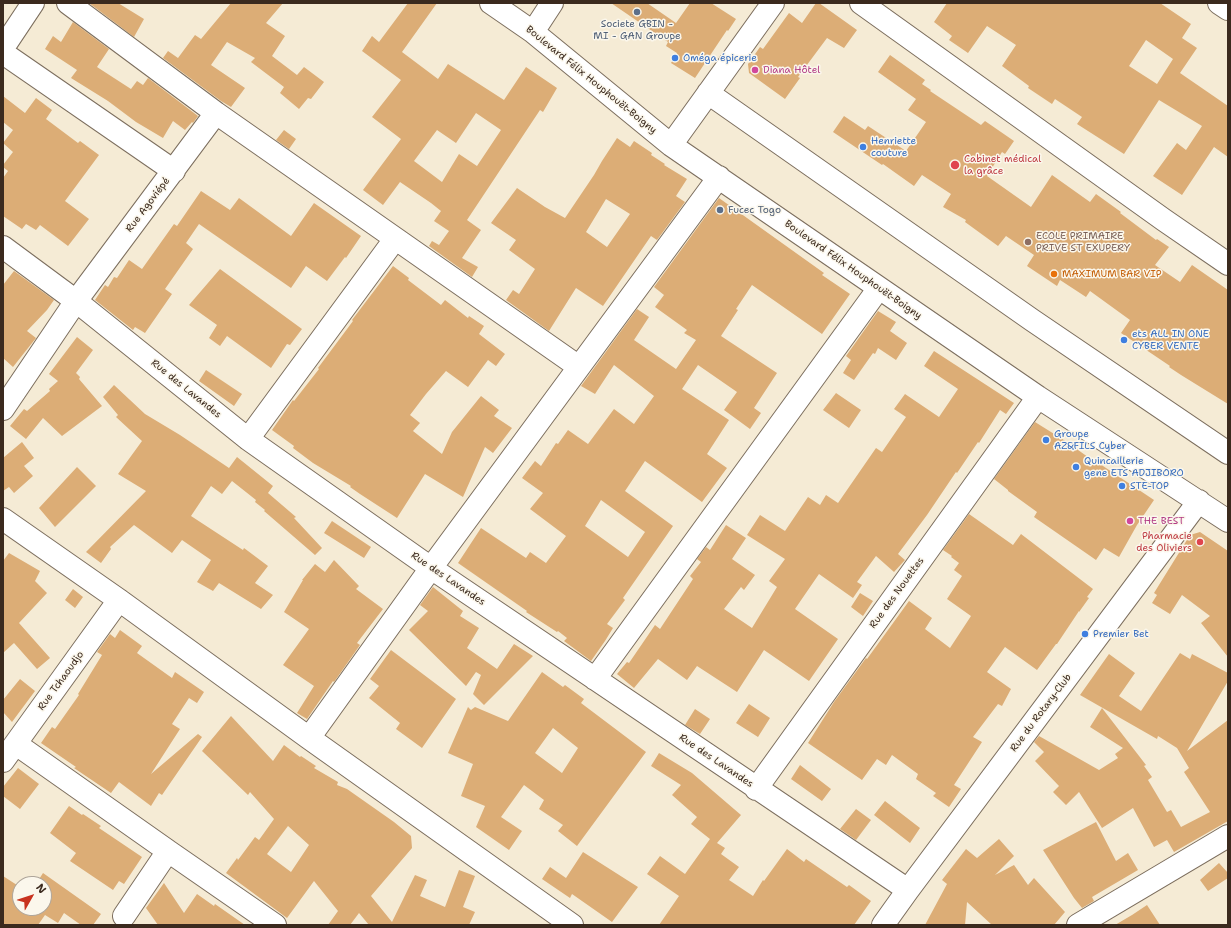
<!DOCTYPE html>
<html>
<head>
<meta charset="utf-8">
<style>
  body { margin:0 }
  #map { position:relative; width:1231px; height:928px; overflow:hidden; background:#f5ebd5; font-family:"Shantell Sans",sans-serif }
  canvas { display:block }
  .frame { position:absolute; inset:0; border:4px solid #3b2a1e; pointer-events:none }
  .north { position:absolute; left:12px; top:876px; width:40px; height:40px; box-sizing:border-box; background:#fbf7ec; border:1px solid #aea59a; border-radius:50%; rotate:51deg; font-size:11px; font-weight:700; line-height:16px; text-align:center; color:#3b2a1e }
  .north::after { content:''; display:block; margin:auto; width:14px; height:18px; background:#c8321e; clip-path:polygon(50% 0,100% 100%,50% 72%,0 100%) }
</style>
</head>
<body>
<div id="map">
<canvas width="1231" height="928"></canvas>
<div class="frame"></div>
<div class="north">N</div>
</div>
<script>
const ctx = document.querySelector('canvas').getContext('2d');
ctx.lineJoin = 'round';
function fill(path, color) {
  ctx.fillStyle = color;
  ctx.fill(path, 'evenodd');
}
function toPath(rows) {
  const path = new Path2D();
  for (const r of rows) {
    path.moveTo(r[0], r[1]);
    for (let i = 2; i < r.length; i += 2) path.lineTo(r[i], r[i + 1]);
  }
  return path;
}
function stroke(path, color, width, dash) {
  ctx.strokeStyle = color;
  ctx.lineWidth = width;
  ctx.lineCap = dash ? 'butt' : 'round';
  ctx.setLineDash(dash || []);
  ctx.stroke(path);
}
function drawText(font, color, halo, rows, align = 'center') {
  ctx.font = font + ' "Shantell Sans",sans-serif';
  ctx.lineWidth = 3;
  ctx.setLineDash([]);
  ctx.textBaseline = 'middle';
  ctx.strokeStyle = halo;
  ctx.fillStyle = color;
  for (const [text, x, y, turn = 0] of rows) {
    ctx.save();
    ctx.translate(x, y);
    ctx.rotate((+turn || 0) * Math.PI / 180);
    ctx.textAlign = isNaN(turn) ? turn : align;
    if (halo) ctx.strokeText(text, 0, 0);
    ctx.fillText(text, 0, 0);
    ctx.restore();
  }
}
fill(toPath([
  [89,3,118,3,144,19,134,37],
  [231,3,283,3,266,23,285,36,272,56,297,75,304,67,324,82,311,99,308,98,299,109,280,93,284,87,251,62,255,58,227,42,211,65,245,88,231,107,221,101,163,58,168,51,178,58,195,35,201,39],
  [408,3,437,3,402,52,438,79,448,64,504,100,526,67,557,88,543,112,540,110,467,220,481,230,462,258,478,267,472,277,429,246,432,241,439,245,449,231,434,221,441,211,431,203,400,182,383,205,363,190,401,139,372,117,401,80,362,51,372,36,379,42],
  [476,113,501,130,477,166,459,154,442,182,414,161,437,130,456,143],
  [611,3,647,3,676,23,690,3,711,3,736,19,728,31,727,30,695,78,671,63,677,53,666,46,668,42],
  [816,3,819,3,857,30,844,48,827,38,798,77,800,78,785,99,749,73,748,64,760,47,763,49,789,13,802,23],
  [947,3,1160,3,1191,24,1182,38,1197,48,1180,73,1228,106,1228,157,1214,147,1182,195,1153,176,1177,143,1186,150,1202,126,1159,100,1124,154,1077,124,1082,117,1055,99,1052,104,1028,88,1029,86,1002,66,1016,45,987,26,968,53,949,40,952,36,934,22],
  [1146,40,1173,59,1157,84,1129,66],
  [73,22,109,49,97,67,131,89,137,81,143,85,148,78,198,116,193,123,192,122,185,130,173,121,163,138,136,122,108,101,71,78,77,70,45,49,53,36,61,42],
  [890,55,925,80,922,84,931,90,930,91,981,125,985,121,1014,141,1005,154,1002,152,987,176,1031,207,1052,175,1090,202,1096,194,1121,212,1120,213,1156,240,1157,239,1169,247,1155,265,1180,282,1192,265,1228,290,1228,404,1181,375,1169,367,1170,366,1121,333,1130,320,1090,291,1086,297,1060,280,1057,286,1027,266,1034,255,1006,236,998,246,965,222,966,220,943,207,951,194,922,175,914,186,883,164,882,165,833,132,844,116,865,130,868,126,906,151,926,122,908,110,916,99,878,72],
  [3,96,25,113,36,98,52,110,46,119,78,143,80,141,99,155,65,201,89,219,68,246,40,225,36,230,26,224,22,229,3,216,3,178,8,171,3,167,3,165,13,152,3,143,13,130,3,122],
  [284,130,296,139,289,149,276,140],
  [617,138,630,147,634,141,652,153,651,155,665,164,664,165,687,179,676,196,685,202,657,240,651,236,603,306,576,288,549,331,506,300,513,290,519,294,535,269,509,250,516,240,491,223,517,188,545,207,565,218,594,175,602,161],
  [606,199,630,214,607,247,586,232],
  [201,191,230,210,239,198,291,236,314,203,361,236,346,258,345,257,327,281,306,266,291,288,199,224,186,243,193,249,165,289,172,294,145,333,135,327,133,330,95,300,105,285,108,287,114,277,117,278,129,260,142,269,174,224,177,226],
  [719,198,824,273,822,275,850,294,822,334,752,285,736,309,738,310,721,336,777,373,754,408,761,413,750,429,724,410,737,392,698,365,682,389,729,420,707,454,727,468,702,502,645,461,625,491,673,526,623,598,625,600,607,624,613,628,605,641,591,661,564,641,567,638,558,631,557,632,526,612,527,611,458,563,481,528,526,558,530,552,546,563,566,536,530,509,543,493,522,478,535,461,541,466,556,443,558,444,568,430,588,444,614,409,634,424,654,396,614,365,595,394,581,386,637,309,649,317,634,340,676,369,696,340,684,333,687,330,655,307,664,295,654,287],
  [601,500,645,532,628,557,585,526],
  [393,266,409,278,408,280,441,305,445,300,468,318,469,316,484,326,479,334,505,354,496,366,488,360,468,387,446,371,426,394,410,415,420,423,413,431,442,454,452,432,481,396,499,410,494,416,512,428,493,453,485,447,463,497,425,474,397,518,360,494,350,487,351,486,313,463,293,448,294,446,272,430,293,400,294,401,319,369,318,368,353,321,352,320],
  [220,269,302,329,290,345,287,344,271,368,227,336,220,346,209,338,217,325,189,305],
  [14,271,54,300,47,310,27,331,36,338,13,367,3,358,3,285],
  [878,311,896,322,890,331,907,343,896,360,878,348,875,354,873,353,854,380,843,373,851,360,846,356],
  [77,337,93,350,76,373,80,377,79,379,102,406,62,436,43,418,26,439,10,426,24,409,27,411,50,391,49,389,58,381,49,374],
  [934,351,1014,403,1006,414,1000,410,979,443,978,442,957,473,956,472,927,515,898,554,905,560,894,572,876,556,857,582,862,585,853,598,819,574,795,609,838,639,809,681,764,650,737,692,697,666,687,680,658,659,634,688,617,674,627,662,629,663,655,625,660,629,693,579,690,576,701,562,697,559,706,547,710,550,726,525,746,538,732,559,755,575,744,590,741,587,724,609,752,628,777,587,769,581,785,559,747,535,760,515,785,531,808,497,820,505,826,495,838,503,876,448,882,452,906,417,894,409,905,394,939,417,958,389,924,366],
  [206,370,242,394,234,406,199,381],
  [114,385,145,414,180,435,229,468,237,457,273,486,268,493,296,517,294,518,322,548,315,555,264,511,265,510,255,502,256,500,232,481,222,494,211,486,191,516,243,550,244,548,268,566,255,583,273,595,261,609,219,583,213,591,197,582,211,560,182,540,172,553,134,525,110,547,111,549,101,563,86,552,146,491,118,474,142,441,116,417,118,415,103,397],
  [836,393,861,410,849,428,823,410],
  [1035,422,1067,442,1099,465,1100,464,1154,500,1137,525,1119,557,1104,548,1096,560,1034,517,1037,512,1008,491,1008,490,994,479],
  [22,442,34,458,24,466,33,476,14,493,9,487,3,491,3,458],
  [77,467,96,486,55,527,39,508],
  [969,514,1013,545,1021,534,1093,589,1087,597,1089,598,1079,612,1079,611,1057,644,1056,644,1037,670,1005,647,987,672,1011,689,1002,706,998,704,973,737,982,742,954,785,961,789,949,807,933,796,936,793,916,779,918,774,892,755,886,765,877,759,862,780,808,743,834,702,866,658,867,659,909,601,932,618,925,629,950,648,971,616,947,599,962,576,954,570,959,563,951,557,952,556,943,550],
  [332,521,371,547,364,558,324,533],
  [1200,532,1228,551,1228,657,1201,623,1210,616,1182,595,1170,614,1152,603,1157,595,1154,593,1190,535],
  [9,553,40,571,35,581,47,593,19,623,50,658,37,669,14,643,3,653,3,561],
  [334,560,359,586,356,589,383,609,357,643,360,645,334,682,333,681,307,719,297,713,314,686,283,665,309,629,284,612,303,580,302,580,315,564,325,572],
  [433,587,463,611,460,616,479,628,467,648,497,669,514,644,533,656,484,705,473,694,481,675,476,672,466,686,409,630,428,611,420,605],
  [73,589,83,597,75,608,65,600],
  [860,593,873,601,863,616,851,607],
  [120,630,142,646,137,653,172,678,175,672,204,692,197,703,189,698,172,724,180,729,151,774,198,734,202,737,162,795,159,793,151,806,119,782,111,793,74,768,76,767,41,743,52,727,55,729,79,695,78,694,102,655,97,652,105,641,110,634,115,638],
  [391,650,456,699,422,748,396,729,400,723,369,698,379,686,370,679],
  [1180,653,1190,659,1192,654,1228,673,1228,681,1187,751,1228,720,1228,821,1174,852,1167,840,1154,847,1133,808,1102,828,1079,792,1066,805,1053,792,1059,786,1035,761,1044,752,1034,742,1039,736,1099,770,1118,758,1115,754,1123,748,1090,727,1102,708,1146,765,1144,766,1152,777,1148,780,1167,812,1171,810,1181,827,1210,812,1184,772,1189,768,1177,748,1158,736,1157,739,1080,695,1109,654,1135,673,1119,696,1141,711],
  [542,672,563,687,565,685,584,699,581,703,646,752,577,846,558,831,563,825,539,809,544,800,524,785,501,817,522,831,509,850,476,827,485,806,461,796,473,764,448,753,468,707,471,710,475,707,508,721],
  [553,728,578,748,562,773,535,753],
  [20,679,35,691,12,722,3,712,3,700],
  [749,704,770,718,758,737,736,723],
  [695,709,710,719,700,734,685,725],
  [231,716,273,761,284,745,300,757,301,756,316,766,314,768,338,782,337,785,347,789,394,822,411,836,412,848,371,896,392,922,415,875,427,880,420,896,445,907,459,870,475,876,463,907,475,912,469,925,369,925,359,913,350,925,328,925,338,911,314,881,287,918,226,873,237,858,238,860,255,837,259,840,274,819,250,792,248,795,202,751],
  [288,826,309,845,291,872,267,854],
  [659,753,692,773,741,815,717,843,725,848,721,854,739,867,729,880,753,896,763,880,764,881,787,849,804,862,806,859,847,887,849,885,871,901,854,925,659,925,679,896,647,874,660,856,685,874,710,839,691,824,697,817,672,795,681,785,651,766],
  [800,765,831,789,822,801,791,779],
  [18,768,39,784,20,809,3,796,3,787],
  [885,801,920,828,910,843,874,815],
  [69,806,82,815,83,814,101,826,99,828,142,857,124,884,119,881,113,890,70,861,76,853,50,833],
  [856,809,871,820,856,840,840,829],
  [1096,822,1116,861,1128,853,1138,870,1092,897,1094,901,1082,908,1074,898,1043,850],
  [999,839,1014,856,995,875,1014,865,1028,885,1034,878,1065,912,1054,925,992,925,967,902,965,925,925,925,947,884,942,880,966,849,977,858],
  [583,852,638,887,612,922,572,894,570,898,542,879,550,867,566,878],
  [1219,863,1228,873,1228,878,1208,891,1200,880],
  [43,873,101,914,93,925,81,925,64,913,58,923,45,915,38,925,3,925,3,876,20,887,20,908,44,908,44,884,36,884],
  [164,883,184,913,197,894,214,906,215,904,245,925,158,925,146,908],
  [1147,905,1160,925,1115,925,1132,915]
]), '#dcad76');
const minor = toPath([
  [68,3,216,113,579,367],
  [491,3,533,32,671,145,1038,397,1228,521],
  [861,3,1164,220,1228,264],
  [1219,3,1228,9],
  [533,32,552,3],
  [3,48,33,3],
  [3,53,174,171],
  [708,93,1032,320,1228,453],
  [671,145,773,3],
  [3,247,76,301,248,439,431,568,908,890],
  [3,409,76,301,216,113],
  [248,439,395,239],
  [3,519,119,600,309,738,572,925],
  [595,679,879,288],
  [309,738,431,568,719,177],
  [16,744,168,851,124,916],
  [3,761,119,600],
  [756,789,1038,397],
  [168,851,275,925],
  [883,925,908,890,1199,501],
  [1078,925,1228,836]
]);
stroke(minor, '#7c6e5e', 24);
stroke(minor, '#fff', 22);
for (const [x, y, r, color] of [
  [637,12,4,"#5c6f8a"],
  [675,58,4,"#3f7fe0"],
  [755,70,4,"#d1479c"],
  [863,147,4,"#3f7fe0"],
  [955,165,5,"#e0444e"],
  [720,210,4,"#5c6f8a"],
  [1028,242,4,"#8d6e63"],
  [1054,274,4,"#e8710a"],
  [1124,340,4,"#3f7fe0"],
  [1046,440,4,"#3f7fe0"],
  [1076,467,4,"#3f7fe0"],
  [1122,486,4,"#3f7fe0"],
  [1130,521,4,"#d1479c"],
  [1200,542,4,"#e0444e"],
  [1085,634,4,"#3f7fe0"]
]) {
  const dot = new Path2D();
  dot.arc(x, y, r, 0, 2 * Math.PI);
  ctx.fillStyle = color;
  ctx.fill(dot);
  stroke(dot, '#fbf7ec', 1.5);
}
drawText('10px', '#4e5e75', '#fbf7ec', [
  ["Societe GBIN -",637,24],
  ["MI - GAN Groupe",637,36],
  ["Fucec Togo",728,210,"left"]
]);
drawText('10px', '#366cbe', '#fbf7ec', [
  ["Oméga épicerie",683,58],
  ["Henriette",871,141],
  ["couture",871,153],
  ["ets ALL IN ONE",1132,334],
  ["CYBER VENTE",1132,346],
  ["Groupe",1054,434],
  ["AZ&FILS Cyber",1054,446],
  ["Quincaillerie",1084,461],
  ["gene ETS ADJIBORO",1084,473],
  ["STE-TOP",1130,486],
  ["Premier Bet",1093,634]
], 'left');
drawText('10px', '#b23c85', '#fbf7ec', [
  ["Diana Hôtel",763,70],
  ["THE BEST",1138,521]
], 'left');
drawText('10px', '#3b2a1e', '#fbf7ec', [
  ["Boulevard Félix Houphouët-Boigny",591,80,39],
  ["Rue Agoviépé",148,205,-53],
  ["Boulevard Félix Houphouët-Boigny",853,270,35],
  ["Rue des Lavandes",186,389,39],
  ["Rue des Lavandes",448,579,34],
  ["Rue des Nouettes",897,593,-54],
  ["Rue Tchaoudjo",61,681,-54],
  ["Rue du Rotary-Club",1041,713,-53],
  ["Rue des Lavandes",716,761,34]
]);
drawText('10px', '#be3a42', '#fbf7ec', [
  ["Cabinet médical",964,159],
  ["la grâce",964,171],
  ["Pharmacie",1192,536,"right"],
  ["des Oliviers",1192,548,"right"]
], 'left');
drawText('10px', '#785e54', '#fbf7ec', [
  ["ECOLE PRIMAIRE",1036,236],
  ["PRIVE ST EXUPERY",1036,248]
], 'left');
drawText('10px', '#c56008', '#fbf7ec', [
  ["MAXIMUM BAR VIP",1062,274]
], 'left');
</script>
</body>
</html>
